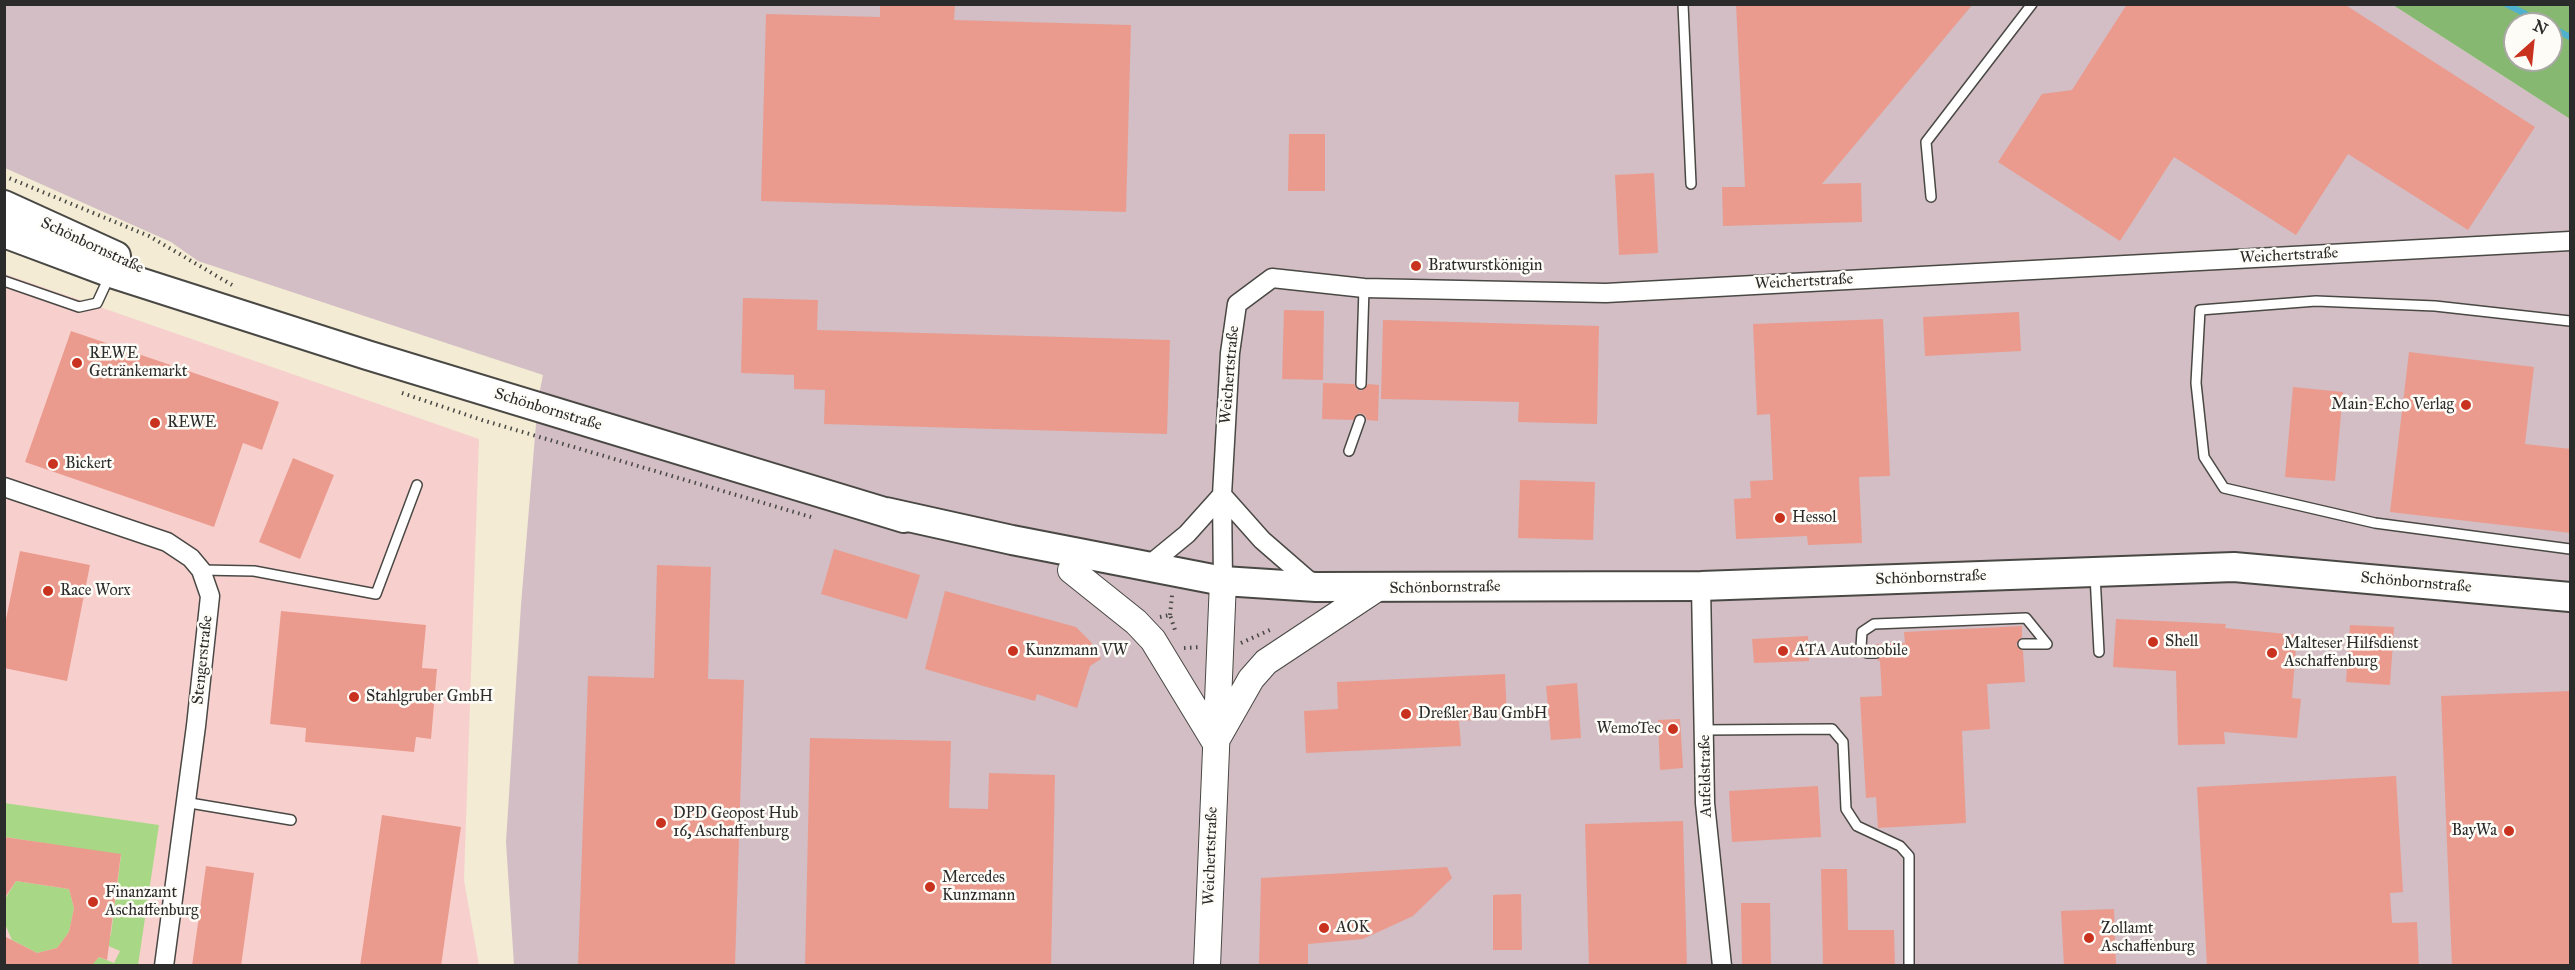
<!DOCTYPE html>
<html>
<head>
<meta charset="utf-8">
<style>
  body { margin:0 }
  #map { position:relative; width:2575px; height:970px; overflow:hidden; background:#f3ebd4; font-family:"IM FELL Great Primer",serif }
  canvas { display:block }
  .frame { position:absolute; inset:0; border:6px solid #2b2b2b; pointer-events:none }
  .north { position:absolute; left:2503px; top:12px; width:60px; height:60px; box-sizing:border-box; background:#fdfcf7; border:2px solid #a9a8a5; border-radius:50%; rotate:27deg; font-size:16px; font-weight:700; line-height:24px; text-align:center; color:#2b2b2b }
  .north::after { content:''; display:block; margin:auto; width:21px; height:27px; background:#c8321e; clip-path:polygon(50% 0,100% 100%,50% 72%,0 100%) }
</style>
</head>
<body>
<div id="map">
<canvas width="2575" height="970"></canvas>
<div class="frame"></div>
<div class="north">N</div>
</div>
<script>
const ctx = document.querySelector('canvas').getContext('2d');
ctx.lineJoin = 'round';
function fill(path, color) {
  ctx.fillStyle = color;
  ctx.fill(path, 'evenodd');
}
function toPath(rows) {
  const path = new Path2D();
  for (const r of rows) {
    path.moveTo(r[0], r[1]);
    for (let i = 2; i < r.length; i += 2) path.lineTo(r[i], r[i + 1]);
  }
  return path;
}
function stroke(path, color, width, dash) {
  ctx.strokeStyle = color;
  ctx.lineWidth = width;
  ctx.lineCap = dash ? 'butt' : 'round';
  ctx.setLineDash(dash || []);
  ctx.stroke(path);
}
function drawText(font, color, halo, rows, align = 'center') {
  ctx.font = font + ' "IM FELL Great Primer",serif';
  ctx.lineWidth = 5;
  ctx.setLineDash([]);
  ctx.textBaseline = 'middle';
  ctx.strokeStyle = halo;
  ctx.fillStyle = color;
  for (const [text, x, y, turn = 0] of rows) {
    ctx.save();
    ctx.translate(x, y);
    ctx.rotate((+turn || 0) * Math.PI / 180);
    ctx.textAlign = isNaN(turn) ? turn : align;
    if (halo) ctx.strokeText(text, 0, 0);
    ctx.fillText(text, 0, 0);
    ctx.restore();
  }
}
fill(toPath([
  [5,274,479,439,464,880,479,965,5,966]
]), '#f7d0ce');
fill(toPath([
  [5,5,2393,5,2570,119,2570,965,514,965,506,842,521,605,538,400,543,375,198,261,171,242,5,168]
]), '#d2bec4');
fill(toPath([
  [4,803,159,825,138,965,91,965,99,957,114,963,120,951,106,945,111,934,121,855,5,837],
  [16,881,69,889,74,908,69,932,57,948,37,953,12,940,5,924,5,899]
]), '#a8d785');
fill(toPath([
  [2393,5,2570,5,2570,119],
  [2515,24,2551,24,2551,60,2515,60]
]), '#86b872');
stroke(toPath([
  [2506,4,2545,24],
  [2551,27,2570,37]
]), '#4fb1ce', 6);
fill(toPath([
  [880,4,955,4,954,20,1131,25,1126,212,761,201,766,14,880,17],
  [1736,4,1973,4,1822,184,1861,183,1862,222,1723,226,1722,187,1745,187],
  [2127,4,2344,4,2535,127,2468,230,2348,154,2296,235,2174,157,2120,241,1998,162,2042,94,2072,90],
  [1289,134,1325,134,1325,191,1288,191],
  [1654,173,1658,253,1619,255,1615,175],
  [743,298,818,300,817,330,1170,340,1167,434,824,424,825,390,794,389,794,375,741,373],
  [1284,310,1324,311,1323,380,1282,379],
  [2019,312,2021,351,1925,356,1923,317],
  [1883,319,1890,476,1859,477,1862,543,1808,545,1807,536,1736,539,1734,499,1751,498,1750,481,1773,480,1770,414,1757,415,1753,324],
  [1383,320,1599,326,1597,424,1518,422,1519,402,1381,399],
  [71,331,279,402,262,450,243,443,214,527,25,462],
  [2409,352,2534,367,2525,444,2571,449,2571,533,2390,512],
  [1323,383,1354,384,1357,389,1361,391,1368,384,1379,385,1378,421,1367,420,1365,415,1359,413,1353,420,1322,419],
  [2293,387,2343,392,2335,481,2285,477],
  [293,458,334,475,300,559,259,542],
  [1520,480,1595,482,1593,540,1518,538],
  [834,549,920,575,907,619,821,594],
  [20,551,90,565,67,681,4,668,4,629],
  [657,565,711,567,708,679,744,680,735,966,578,966,588,676,654,678],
  [945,591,1076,627,1091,642,1101,659,1090,666,1077,708,1037,694,1035,701,925,669],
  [281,611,426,625,422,668,437,669,431,739,416,737,414,752,305,742,306,728,270,724],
  [2116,619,2226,624,2225,628,2297,635,2292,698,2301,699,2297,738,2224,732,2225,744,2178,745,2176,671,2113,667],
  [2350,625,2394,627,2390,685,2346,682],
  [2022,626,2022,637,2016,645,2023,651,2025,682,1987,684,1990,729,1962,731,1966,823,1878,828,1876,797,1866,798,1860,697,1882,696,1880,661,1877,660,1883,652,1876,644,1905,643,1904,632],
  [1808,636,1809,661,1754,663,1752,639],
  [1505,674,1507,718,1459,721,1461,746,1306,753,1304,711,1338,709,1337,682],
  [1577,683,1581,738,1551,740,1546,686],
  [2571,691,2571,966,2452,966,2441,696],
  [1680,719,1683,768,1660,770,1658,720],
  [810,738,951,741,949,808,988,809,989,773,1055,775,1051,966,805,966],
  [2396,776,2403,892,2390,893,2392,923,2417,922,2419,966,2207,966,2197,787],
  [1818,786,1821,837,1732,842,1729,791],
  [382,815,461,827,441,966,360,966],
  [1683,821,1687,966,1589,966,1585,824],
  [4,837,121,854,107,960,99,957,91,966,4,966,4,936,37,953,57,948,69,932,74,908,69,889,16,881,4,899],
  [206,866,254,873,241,966,192,966],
  [1447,867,1452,878,1413,916,1363,939,1308,944,1308,966,1259,966,1261,878],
  [1821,869,1847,869,1848,930,1894,930,1895,966,1823,966],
  [1521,894,1522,950,1493,950,1493,895],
  [1741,903,1770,903,1771,966,1742,966],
  [2114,909,2116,964,2064,966,2061,911]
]), '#eb9b8e');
const service = toPath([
  [1683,4,1691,184],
  [1931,197,1926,142,2032,4],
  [4,281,79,307,97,303,110,275],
  [2570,321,2435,306,2316,301,2200,310,2196,383,2204,457,2224,488,2375,523,2570,549],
  [1361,384,1364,288],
  [1349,451,1360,420],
  [201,570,254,571,376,594,417,485],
  [2095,575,2099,652],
  [1876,653,1867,653,1861,647,1862,632,1874,624,2026,618,2047,644,2023,644],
  [1704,730,1832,729,1843,742,1846,809,1857,826,1900,846,1909,856,1909,966],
  [184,802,291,820]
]);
const minor = toPath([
  [4,487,167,542,191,558,201,570,210,596,196,726,164,966],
  [1222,495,1262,540,1315,586],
  [1148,566,1187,534,1222,495],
  [1223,581,1222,495,1230,353,1237,304,1272,278,1364,288,1606,293,2570,241],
  [1701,586,1705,803,1722,966]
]);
const secondary = toPath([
  [1071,570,1136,622,1153,640,1215,742],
  [1218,737,1251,679,1266,662,1376,589],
  [1207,966,1223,581]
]);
const primary = toPath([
  [4,205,116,256],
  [4,233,111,273,367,355,904,518],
  [886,512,1012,540,1223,581,1316,587,1701,586,2234,567,2570,597]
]);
stroke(service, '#494844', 12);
stroke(minor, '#494844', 21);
stroke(secondary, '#494844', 28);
stroke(primary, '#494844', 32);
stroke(toPath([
  [4,176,149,236,232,285],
  [402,393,482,420,811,517],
  [1170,615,1172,595],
  [1160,617,1170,615,1175,630],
  [1241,643,1272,629],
  [1184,648,1201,647]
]), '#494844', 4, [1.5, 4.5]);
stroke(service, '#fff', 9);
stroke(minor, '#fff', 18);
stroke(secondary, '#fff', 26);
stroke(primary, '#fff', 28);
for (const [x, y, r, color] of [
  [1416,266,6,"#c8321e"],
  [77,363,6,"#c8321e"],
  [2466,405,6,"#c8321e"],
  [155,423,6,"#c8321e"],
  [53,464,6,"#c8321e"],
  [1780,518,6,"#c8321e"],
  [48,591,6,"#c8321e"],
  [2153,642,6,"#c8321e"],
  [1013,651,6,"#c8321e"],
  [1783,651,6,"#c8321e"],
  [2272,653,6,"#c8321e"],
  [354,697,6,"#c8321e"],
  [1406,714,6,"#c8321e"],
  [1673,729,6,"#c8321e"],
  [661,823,6,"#c8321e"],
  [2509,831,6,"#c8321e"],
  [930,887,6,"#c8321e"],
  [93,902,6,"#c8321e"],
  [1324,928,6,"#c8321e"],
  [2089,938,6,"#c8321e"]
]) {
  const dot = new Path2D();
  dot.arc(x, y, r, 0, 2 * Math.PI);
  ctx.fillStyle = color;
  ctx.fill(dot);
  stroke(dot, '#fdfcf7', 2);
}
drawText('16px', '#2b2b2b', '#fdfcf7', [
  ["Schönbornstraße",92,246,25],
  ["Weichertstraße",2289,256,-3],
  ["Weichertstraße",1804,282,-3],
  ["Weichertstraße",1230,375,-85],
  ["Schönbornstraße",548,410,17],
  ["Schönbornstraße",1931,578,-2],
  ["Schönbornstraße",2416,583,5],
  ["Schönbornstraße",1445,588,-1],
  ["Stengerstraße",203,660,-84],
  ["Aufeldstraße",1706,776,-91],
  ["Weichertstraße",1211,856,-88]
]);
drawText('16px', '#2b2b2b', '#fdfcf7', [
  ["Bratwurstkönigin",1428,266],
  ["REWE",89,354],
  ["Getränkemarkt",89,372],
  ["Main-Echo Verlag",2454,405,"right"],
  ["REWE",167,423],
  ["Bickert",65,464],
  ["Hessol",1792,518],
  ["Race Worx",60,591],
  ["Shell",2165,642],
  ["Malteser Hilfsdienst",2284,644],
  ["Aschaffenburg",2284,662],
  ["Kunzmann VW",1025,651],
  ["ATA Automobile",1795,651],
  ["Stahlgruber GmbH",366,697],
  ["Dreßler Bau GmbH",1418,714],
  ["WemoTec",1661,729,"right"],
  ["DPD Geopost Hub",673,814],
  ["16, Aschaffenburg",673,832],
  ["BayWa",2497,831,"right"],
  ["Mercedes",942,878],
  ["Kunzmann",942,896],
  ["Finanzamt",105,893],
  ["Aschaffenburg",105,911],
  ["AOK",1336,928],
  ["Zollamt",2101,929],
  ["Aschaffenburg",2101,947]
], 'left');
</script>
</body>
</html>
